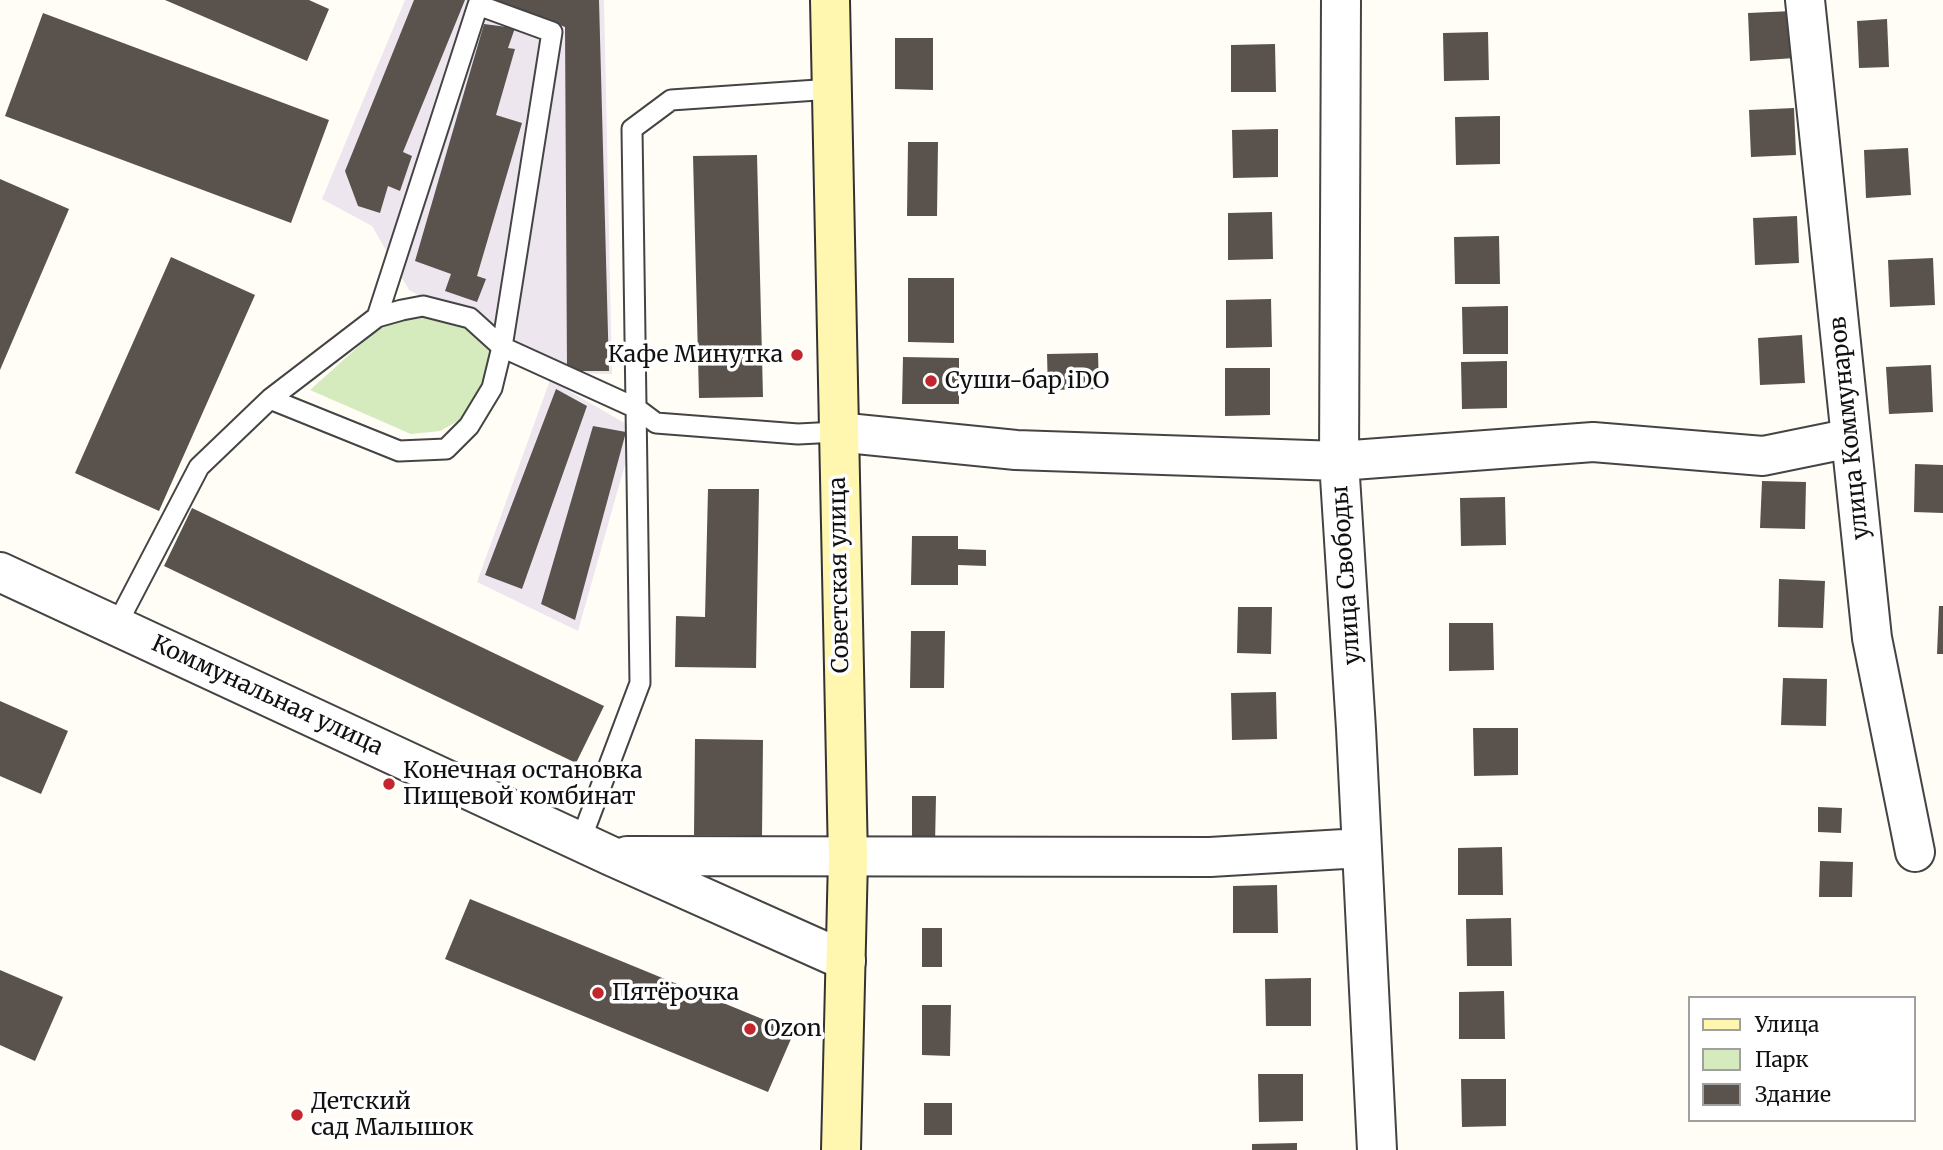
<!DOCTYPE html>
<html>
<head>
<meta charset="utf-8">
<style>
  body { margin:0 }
  #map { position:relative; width:1943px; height:1150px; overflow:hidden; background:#fffdf5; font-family:Merriweather,serif }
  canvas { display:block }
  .legend { position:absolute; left:1688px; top:996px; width:228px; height:126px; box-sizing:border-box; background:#fff; border:2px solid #a0a0a0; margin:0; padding:9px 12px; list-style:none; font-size:21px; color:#111 }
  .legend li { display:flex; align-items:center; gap:14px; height:35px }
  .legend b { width:35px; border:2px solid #a0a0a0 }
</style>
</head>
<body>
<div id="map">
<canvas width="1943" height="1150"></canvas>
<ul class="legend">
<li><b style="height:9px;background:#fff6b0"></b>Улица</li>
<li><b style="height:19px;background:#d5ebbd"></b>Парк</li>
<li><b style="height:19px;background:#5a524d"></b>Здание</li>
</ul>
</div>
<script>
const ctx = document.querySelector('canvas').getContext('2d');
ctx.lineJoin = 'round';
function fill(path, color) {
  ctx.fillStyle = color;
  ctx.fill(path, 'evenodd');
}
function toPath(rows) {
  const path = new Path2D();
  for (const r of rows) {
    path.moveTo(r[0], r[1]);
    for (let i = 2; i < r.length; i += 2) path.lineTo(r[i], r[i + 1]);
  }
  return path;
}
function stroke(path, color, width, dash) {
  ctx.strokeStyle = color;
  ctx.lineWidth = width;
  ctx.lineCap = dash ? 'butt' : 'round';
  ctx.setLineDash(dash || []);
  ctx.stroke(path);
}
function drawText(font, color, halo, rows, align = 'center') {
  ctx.font = font + ' Merriweather,serif';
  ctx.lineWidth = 7;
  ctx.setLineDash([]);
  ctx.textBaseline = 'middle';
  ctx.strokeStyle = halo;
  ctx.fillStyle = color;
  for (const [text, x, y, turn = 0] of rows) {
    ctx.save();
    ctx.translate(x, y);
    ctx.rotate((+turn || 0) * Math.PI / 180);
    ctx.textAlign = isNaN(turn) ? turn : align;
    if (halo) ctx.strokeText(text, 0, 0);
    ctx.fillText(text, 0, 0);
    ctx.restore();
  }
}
fill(toPath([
  [405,0,604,0,612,374,565,373,409,290,372,226,322,199],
  [550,380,635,429,578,631,477,582]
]), '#eee6ef');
fill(toPath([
  [423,312,456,319,485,335,497,356,491,374,467,416,440,431,411,434,310,390,379,328,398,318]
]), '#d5ebbd');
fill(toPath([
  [165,0,309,0,329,9,307,61],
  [414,0,465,0,403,152,412,156,400,191,388,186,380,213,358,206,345,171],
  [496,0,599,0,609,371,567,371,565,27],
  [1793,11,1795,58,1750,61,1748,13],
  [43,13,329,120,291,223,5,116],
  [1887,19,1889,67,1859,68,1857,21],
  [484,24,515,28,508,48,515,49,496,115,522,123,477,276,486,279,477,302,445,291,451,274,415,261],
  [1488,32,1489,80,1444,81,1443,33],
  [895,38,933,38,933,90,895,89],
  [1275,44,1276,92,1231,92,1231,45],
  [1794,108,1796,155,1751,157,1749,110],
  [1500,116,1500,164,1456,165,1455,117],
  [1278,129,1278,177,1233,178,1232,130],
  [908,142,938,142,937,216,907,216],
  [1908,148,1911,195,1866,198,1864,150],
  [757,155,763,397,699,398,693,156],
  [0,179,69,209,0,370],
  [1272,212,1273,259,1228,260,1228,213],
  [1797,216,1799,263,1755,265,1753,218],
  [1499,236,1500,284,1455,284,1454,237],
  [171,257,255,295,159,511,75,473],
  [1933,258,1935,305,1890,307,1888,260],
  [908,278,954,278,954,343,908,342],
  [1271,299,1272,347,1226,348,1226,300],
  [1508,306,1508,354,1463,354,1462,307],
  [1802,335,1805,383,1760,385,1758,338],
  [1098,353,1099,389,1048,390,1047,354],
  [903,357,959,358,959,404,902,404],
  [1507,361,1507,408,1462,409,1461,362],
  [1931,365,1933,412,1889,414,1886,367],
  [1225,368,1270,368,1270,415,1225,416],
  [556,389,587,406,522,589,485,575],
  [593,426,626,432,575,620,541,604],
  [1915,464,1943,465,1943,513,1914,512],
  [1762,481,1806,482,1805,529,1760,528],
  [708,489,759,489,756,668,675,667,676,616,705,617],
  [1505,497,1506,545,1461,546,1460,498],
  [192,508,604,706,576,763,164,566],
  [912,536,958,536,958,549,986,550,986,566,958,565,958,585,911,585],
  [1779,579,1825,581,1823,628,1778,627],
  [1939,606,1943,606,1943,654,1937,654],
  [1238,607,1272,607,1271,654,1237,653],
  [1449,623,1493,623,1494,670,1449,671],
  [911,631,945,631,944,688,910,688],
  [1783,678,1827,679,1826,726,1781,725],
  [1276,692,1277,739,1232,740,1231,693],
  [0,701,68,731,41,794,0,776],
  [1473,728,1518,728,1518,775,1474,776],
  [695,739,763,740,762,836,694,835],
  [912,796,936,796,935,844,912,844],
  [1818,807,1842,808,1841,833,1818,832],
  [1502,847,1503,895,1458,895,1458,848],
  [1820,861,1853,862,1852,897,1819,897],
  [1277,885,1278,933,1233,933,1233,886],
  [470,899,794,1032,768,1092,445,959],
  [1511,918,1512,966,1467,966,1466,919],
  [922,928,942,928,942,967,922,967],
  [0,970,63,997,35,1061,0,1045],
  [1311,978,1311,1026,1266,1026,1265,979],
  [1504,991,1505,1039,1459,1039,1459,992],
  [922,1005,951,1005,950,1056,922,1055],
  [1258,1074,1303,1074,1303,1121,1259,1122],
  [1461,1079,1506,1079,1506,1126,1462,1127],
  [924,1103,952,1103,952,1135,924,1135],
  [1297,1143,1297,1150,1252,1150,1252,1144]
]), '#5a524d');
const lane = toPath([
  [270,399,399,451,446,449,469,426,492,388,502,347,552,32,478,5,377,317],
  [116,626,199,467,270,399,377,317,402,310,423,306,470,318,502,347,636,408,656,423,798,434,837,432],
  [580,842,640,683,632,129,671,100,832,89]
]);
const street = toPath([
  [1341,0,1339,461,1356,729,1377,1150],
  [1805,0,1872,638,1915,852],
  [837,432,1016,450,1339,461,1593,442,1763,456,1851,438],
  [0,572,611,856,846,961],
  [627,856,1210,857,1361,848]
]);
const secondary = toPath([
  [830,0,848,859,841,1150]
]);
stroke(lane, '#444', 23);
stroke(street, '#444', 42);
stroke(secondary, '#333', 42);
stroke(lane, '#fff', 19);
stroke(street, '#fff', 38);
stroke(secondary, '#fff6b0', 38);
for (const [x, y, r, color] of [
  [797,355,7,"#c4262e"],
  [931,381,7,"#c4262e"],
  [389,784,7,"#c4262e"],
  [598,993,7,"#c4262e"],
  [750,1029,7,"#c4262e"],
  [297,1115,7,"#c4262e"]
]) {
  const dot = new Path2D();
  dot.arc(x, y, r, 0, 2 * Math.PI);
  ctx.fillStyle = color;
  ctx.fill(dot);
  stroke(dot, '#fff', 2.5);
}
drawText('23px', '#111', '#fff', [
  ["Кафе Минутка",783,355,"right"],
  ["Суши-бар iDO",945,381],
  ["Конечная остановка",403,771],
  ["Пищевой комбинат",403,797],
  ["Пятёрочка",612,993],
  ["Ozon",764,1029],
  ["Детский",311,1102],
  ["сад Малышок",311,1128]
], 'left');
drawText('23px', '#111', '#fff', [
  ["улица Коммунаров",1850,428,-96],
  ["Советская улица",840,575,-91],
  ["улица Свободы",1347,575,-94],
  ["Коммунальная улица",267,696,25]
]);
</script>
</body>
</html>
